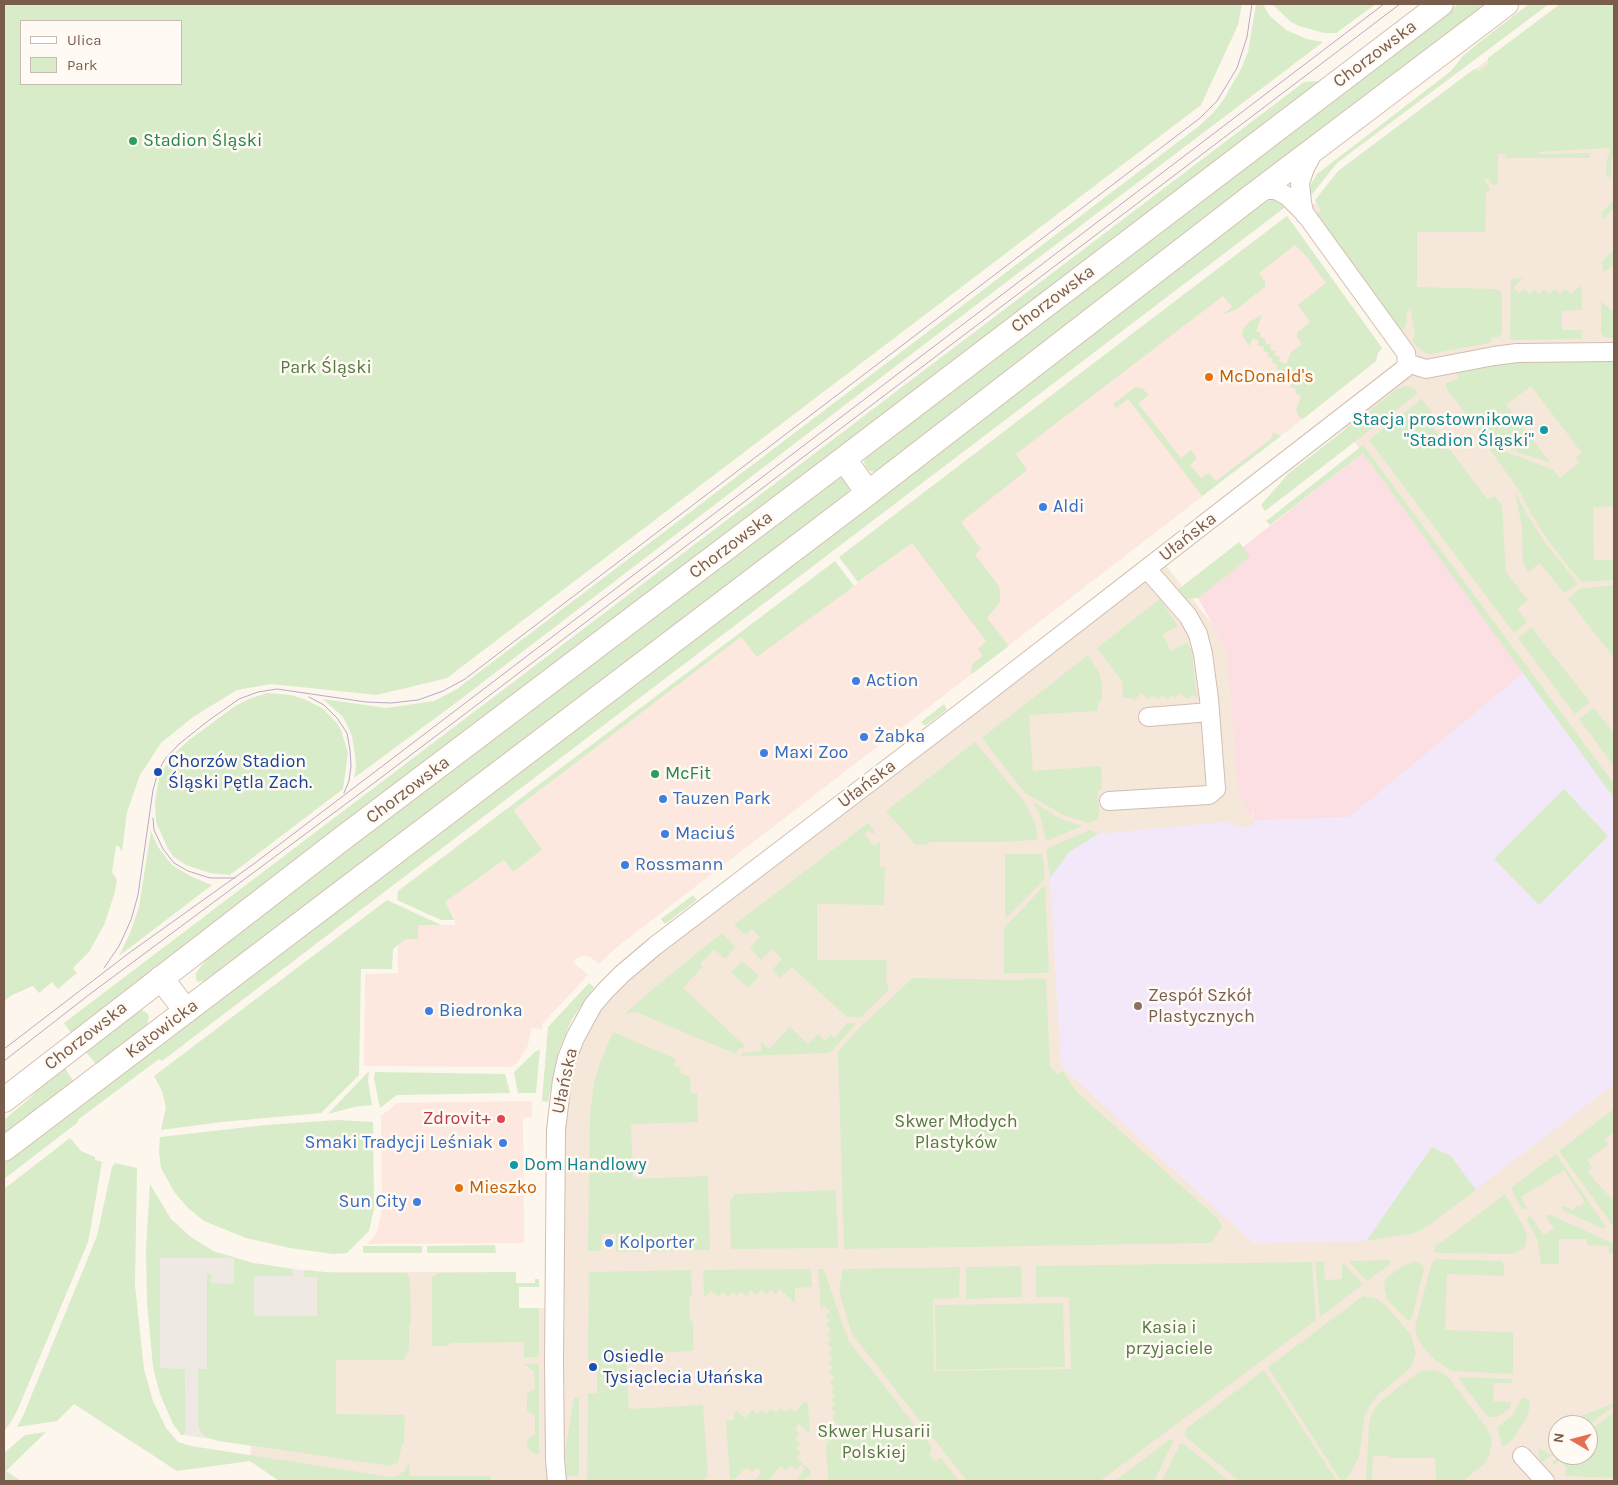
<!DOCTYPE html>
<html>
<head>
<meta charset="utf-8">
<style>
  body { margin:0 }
  #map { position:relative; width:1618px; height:1485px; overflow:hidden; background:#fdf6ec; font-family:Karla,sans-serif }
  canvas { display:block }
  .frame { position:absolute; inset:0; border:5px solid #7a5c4d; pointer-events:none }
  .legend { position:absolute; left:20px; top:20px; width:162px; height:65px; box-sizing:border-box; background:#fffaf3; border:1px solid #cabbb1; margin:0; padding:6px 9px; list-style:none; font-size:15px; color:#7a5c4d }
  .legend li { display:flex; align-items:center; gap:10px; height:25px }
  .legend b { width:25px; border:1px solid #cabbb1 }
  .north { position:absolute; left:1548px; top:1415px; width:50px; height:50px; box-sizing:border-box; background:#fffaf3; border:1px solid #cabbb1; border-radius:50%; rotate:278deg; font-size:14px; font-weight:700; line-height:20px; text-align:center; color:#7a5c4d }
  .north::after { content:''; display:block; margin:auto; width:18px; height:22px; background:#e76f51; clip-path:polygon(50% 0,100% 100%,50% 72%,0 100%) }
</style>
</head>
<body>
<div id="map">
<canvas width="1618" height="1485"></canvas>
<div class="frame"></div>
<ul class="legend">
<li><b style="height:6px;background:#fff"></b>Ulica</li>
<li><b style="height:14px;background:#d8ecc9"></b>Park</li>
</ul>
<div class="north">N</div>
</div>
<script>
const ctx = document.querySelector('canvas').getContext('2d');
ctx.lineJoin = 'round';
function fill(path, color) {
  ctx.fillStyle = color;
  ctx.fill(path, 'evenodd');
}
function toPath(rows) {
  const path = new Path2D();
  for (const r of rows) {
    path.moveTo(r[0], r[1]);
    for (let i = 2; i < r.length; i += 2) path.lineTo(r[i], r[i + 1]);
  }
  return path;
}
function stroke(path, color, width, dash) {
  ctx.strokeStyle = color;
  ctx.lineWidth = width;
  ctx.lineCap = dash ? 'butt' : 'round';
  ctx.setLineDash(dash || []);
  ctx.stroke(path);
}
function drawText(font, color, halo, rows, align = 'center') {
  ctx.font = font + ' Karla,sans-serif';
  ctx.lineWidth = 5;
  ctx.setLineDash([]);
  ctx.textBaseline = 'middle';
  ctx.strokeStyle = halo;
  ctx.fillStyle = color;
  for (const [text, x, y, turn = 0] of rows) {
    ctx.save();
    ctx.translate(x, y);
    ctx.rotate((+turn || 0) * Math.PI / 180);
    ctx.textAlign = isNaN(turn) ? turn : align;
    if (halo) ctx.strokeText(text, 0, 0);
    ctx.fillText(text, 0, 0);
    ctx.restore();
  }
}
fill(toPath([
  [1560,4,1614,4,1614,1481,562,1481,562,1125,576,1050,594,1014,627,977,1163,562,1237,655,1254,819,1524,672,1343,426,1412,366,1309,210,1342,172],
  [1558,1425,1588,1425,1588,1455,1558,1455],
  [316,1272,516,1272,516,1283,519,1287,519,1308,548,1308,552,1481,281,1481,250,1461,251,1446,316,1455]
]), '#f5e8da');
fill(toPath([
  [1287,216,1382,348,1378,353,1376,361,1303,419,617,947,599,964,590,957,583,956,577,958,573,962,588,975,542,1024,542,1030,532,1028,527,1048,517,1063,511,1067,364,1066,365,974,398,973,398,945,406,939,418,925,455,925,455,917,444,902,504,860,513,872,542,850,514,810,741,637,757,657,912,543,893,516],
  [532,1101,532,1117,523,1118,524,1243,367,1244,377,1233,382,1209,381,1116,397,1103]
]), '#fde8e0');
fill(toPath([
  [160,1258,235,1258,253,1263,316,1272,316,1455,184,1435,186,1429,185,1369,160,1369]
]), '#efe9e4');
fill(toPath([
  [1524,672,1614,798,1614,1084,1429,1225,1417,1232,1405,1235,1366,1241,1253,1243,1061,1066,1050,878,1069,852,1098,834,1225,822,1240,827,1254,826,1254,820,1349,817]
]), '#f3e8fa');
fill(toPath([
  [1363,453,1524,672,1349,817,1254,820,1254,812,1247,812,1238,787,1227,651,1192,587]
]), '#fbdfe3');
fill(toPath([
  [4,4,1242,4,1238,25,1201,105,447,678,377,695,271,684,237,690,193,717,161,743,140,775,127,812,122,852,119,846,116,846,112,872,117,880,114,895,104,925,89,952,73,968,77,973,58,989,52,982,39,993,33,986,10,996,4,1002],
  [181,21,181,84,21,84,21,21],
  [1256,4,1263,4,1269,15,1286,30,1307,39,1323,42,926,343,453,705,354,778,356,768,355,755,352,736,348,727,343,717,323,699,386,708,434,701,457,689,1199,126,1214,112,1224,99,1241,69,1248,52],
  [1272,4,1376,4,1336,33,1324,33,1299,26,1291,22],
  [1458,4,1488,4,1245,188,877,472,869,471,866,468,864,462,867,454],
  [1529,4,1549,4,1337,163,1309,198,1309,188,1317,174,1451,71,1463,56,1481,41],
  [1560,4,1614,4,1614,157,1612,160,1611,177,1606,177,1607,159,1611,148,1538,152,1539,154,1590,153,1590,158,1503,158,1507,154,1498,154,1498,183,1494,186,1486,177,1485,182,1491,189,1486,193,1485,232,1417,232,1417,287,1496,289,1501,292,1502,298,1502,333,1499,337,1491,337,1490,343,1430,354,1426,353,1417,347,1412,340,1415,335,1410,307,1406,316,1407,321,1404,329,1401,331,1317,214,1321,210,1315,200,1338,171,1474,69,1479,71,1488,64,1488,58],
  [1321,81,822,461,71,1033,64,1023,1304,82],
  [1271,200,1278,200,1288,205,162,1061,159,1059,79,1119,77,1123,4,1179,4,1163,1261,202],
  [1614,200,1614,211,1612,210,1602,220,1602,212],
  [1287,216,1382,348,1378,353,1376,361,1303,419,1298,416,1296,410,1301,396,1295,393,1296,389,1290,387,1292,383,1285,381,1287,377,1281,375,1282,371,1276,369,1277,365,1272,362,1273,359,1267,356,1269,353,1263,351,1264,347,1257,345,1259,341,1253,338,1249,346,1242,335,1243,329,1249,322,1262,315,1256,331,1261,333,1260,337,1266,339,1265,343,1271,345,1270,349,1276,351,1274,355,1280,357,1279,361,1286,364,1291,352,1302,344,1297,337,1297,333,1310,322,1298,305,1326,283,1306,256,1295,245,1259,273,1265,282,1265,287,1235,310,1222,315,1232,307,1223,296,1016,454,1027,470,961,522,981,549,975,555,997,583,1000,590,1000,602,987,618,1009,646,972,674,971,671,972,664,983,656,978,649,986,641,912,543,858,582,839,557],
  [1614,249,1614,264,1603,273,1602,262],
  [1523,278,1513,288,1519,293,1524,289,1529,294,1534,289,1539,294,1544,289,1550,294,1554,289,1560,294,1565,289,1571,294,1581,285,1582,310,1562,311,1562,330,1582,330,1581,339,1510,340,1511,279],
  [1601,301,1614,313,1614,338,1604,337,1601,333],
  [1512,361,1614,361,1614,506,1593,507,1594,560,1614,560,1614,580,1581,582,1547,539,1526,505,1520,492,1487,445,1552,469,1560,478,1579,463,1576,458,1582,453,1531,386,1506,405,1550,462,1525,455,1484,437,1446,388,1446,383,1458,379,1456,371],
  [1405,386,1414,389,1418,393,1265,511,1261,505,1289,473,1396,390],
  [1135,387,1142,388,1149,395,1138,403,1181,458,1191,450,1197,458,1190,465,1201,478,1209,473,1216,481,1272,438,1273,432,1281,436,1202,496,1128,399,1116,408,1113,404],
  [1422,399,1435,417,1432,426,1487,499,1495,496,1502,506,1506,572,1528,600,1517,609,1527,622,1514,633,1369,440],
  [1363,445,1614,784,1614,798,1363,453,1270,525,1266,521],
  [837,478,842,478,849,484,850,488,847,495,207,980,199,982,196,980,196,973,211,953],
  [1515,492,1526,513,1544,541,1578,584,1564,593,1540,563,1528,572,1523,563,1522,527],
  [1239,542,1250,557,1198,598,1184,599,1175,592],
  [835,561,854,586,845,593,757,657,741,637,514,810,542,850,513,872,504,860,445,902,455,920,441,920,397,900,398,891],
  [1614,585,1614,658,1568,599,1579,589],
  [1160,599,1178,626,1162,634,1171,651,1187,642,1192,652,1197,699,1192,694,1188,699,1180,693,1176,698,1172,695,1168,699,1162,695,1158,700,1153,695,1149,699,1141,693,1133,702,1133,698,1123,698,1122,681,1097,648],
  [1531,627,1590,702,1575,714,1518,638],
  [1088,655,1099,672,1102,687,1102,699,1098,703,1097,711,1029,715,1033,771,1101,766,1102,789,1098,790,1099,816,1098,819,1089,823,1063,815,1025,793,982,738],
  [267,693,291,695,304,699,322,708,337,723,341,730,348,753,343,789,230,875,210,873,186,865,174,857,168,849,156,822,155,802,159,778,166,765,176,752,189,740,235,706,249,699],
  [944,704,947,710,925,726,921,722],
  [1594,708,1614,733,1614,766,1579,719],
  [975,742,1026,804,1035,823,1038,837,1035,840,1000,842,930,842,925,845,915,844,886,811],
  [1564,789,1608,836,1539,905,1494,859],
  [1033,802,1061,819,1082,826,1047,841,1046,840,1040,815],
  [868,823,875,832,873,834,869,830,864,834,874,846,880,841,880,867,885,867,884,905,817,904,817,960,887,960,886,979,889,990,861,1017,847,1017,792,967,780,978,772,970,782,959,772,949,761,960,750,947,760,937,752,929,746,935,734,925],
  [1089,830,1098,834,1069,852,1050,878,1046,849],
  [151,831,158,847,172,865,192,877,212,885,119,956,130,933,139,907],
  [1005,854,1042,854,1045,879,1005,919],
  [1045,885,1049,970,1046,973,1004,973,1004,928],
  [693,895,697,900,665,924,661,919],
  [387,900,441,925,418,925,418,939,406,939,393,949,392,969,361,969,359,1075,321,1113,221,1122,161,1130,166,1107,162,1091,154,1076],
  [722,933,735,947,725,959,714,949,700,964,703,966,683,988,746,1047,738,1049,736,1054,636,1012,625,1014,648,993],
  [742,961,759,976,748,988,731,972],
  [913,978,1024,980,1027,978,1046,979,1050,1067,1059,1075,1060,1072,1064,1072,1071,1084,1078,1093,1218,1219,1222,1227,1211,1243,844,1249,838,1052,858,1029],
  [589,983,594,987,572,1019,558,1052,548,1102,542,1101,548,1027],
  [142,1010,148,1014,149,1018,146,1027,96,1064,85,1051,137,1011],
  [847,1023,856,1023,831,1052,827,1053,741,1056,742,1053,761,1051,761,1041,769,1049,790,1027,808,1044,818,1034,825,1041,831,1035,835,1038],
  [613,1032,676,1059,674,1066,681,1068,680,1073,690,1077,691,1093,697,1093,698,1122,631,1124,633,1179,708,1176,710,1250,616,1252,616,1234,602,1234,601,1251,588,1251,590,1114,594,1082,600,1063],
  [540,1050,536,1093,518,1093,514,1072,536,1051],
  [64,1067,74,1082,4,1135,4,1120,30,1098,50,1077],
  [369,1071,368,1081,372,1105,354,1107,328,1114],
  [375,1072,505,1074,510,1093,397,1095,380,1108,374,1078],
  [1614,1109,1614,1132,1605,1139,1608,1145,1587,1160,1592,1167,1588,1171,1595,1181,1614,1201,1614,1227,1559,1151],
  [338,1120,373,1122,374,1209,369,1231,347,1253,333,1254,290,1248,246,1238,204,1221,188,1208,175,1193,161,1168,159,1151,160,1137,266,1125],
  [70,1138,81,1151,95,1157,95,1160,102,1162,91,1226,88,1242,18,1409,11,1422,4,1431,4,1189],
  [1432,1147,1451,1156,1476,1190,1429,1225,1417,1232,1405,1235,1366,1241],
  [1556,1154,1606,1227,1604,1229,1562,1210,1563,1206,1574,1210,1577,1205,1581,1207,1584,1201,1564,1170,1521,1197,1527,1209,1522,1209,1512,1190,1512,1187],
  [115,1163,137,1168,135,1285,144,1369,153,1401,166,1428,178,1442,191,1446,391,1477,396,1476,405,1471,409,1461,410,1476,491,1476,491,1481,279,1481,250,1461,177,1471,74,1404,57,1421,17,1427,23,1416,97,1236,112,1167],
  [150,1184,171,1219,191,1237,213,1251,253,1263,292,1269,293,1276,254,1276,254,1316,317,1316,317,1277,304,1277,305,1270,335,1273,407,1273,410,1280,411,1322,409,1326,409,1350,404,1360,336,1360,336,1414,405,1415,404,1444,402,1444,398,1462,391,1466,218,1441,205,1436,200,1431,198,1423,198,1369,207,1369,207,1274,211,1274,211,1283,234,1284,234,1258,160,1258,160,1368,185,1369,186,1429,184,1435,181,1435,173,1424,160,1394,153,1367,147,1303,146,1249],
  [836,1190,838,1248,731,1249,730,1201,735,1194],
  [1505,1194,1527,1233,1526,1245,1524,1248,1515,1253,1509,1254,1437,1253,1434,1251,1436,1245,1450,1236],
  [1530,1215,1544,1236,1554,1228,1546,1218,1548,1215,1551,1215,1614,1244,1614,1253,1609,1253,1609,1246,1587,1245,1587,1239,1559,1239,1559,1264,1541,1264,1537,1239,1527,1220],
  [495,1245,496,1253,427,1253,427,1246],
  [363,1246,422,1246,422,1253,363,1253],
  [1436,1259,1502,1261,1504,1265,1504,1276,1447,1274,1445,1330,1513,1332,1513,1374,1452,1371,1435,1360,1422,1346,1417,1336,1415,1327,1432,1262],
  [1389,1260,1390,1264,1367,1281,1348,1261],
  [1324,1261,1325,1280,1342,1279,1342,1262,1363,1284,1320,1317,1315,1262],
  [1414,1261,1422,1265,1424,1269,1412,1317,1409,1320,1406,1319,1387,1299,1384,1285,1386,1278,1403,1266],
  [1312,1262,1316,1320,1100,1481,967,1481,852,1334,839,1291,843,1269,960,1267,959,1298,933,1299,934,1371,1071,1369,1069,1297,1036,1297,1036,1266],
  [1021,1266,1022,1297,966,1299,966,1267],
  [811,1269,812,1287,795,1288,795,1303,780,1289,776,1294,771,1290,766,1295,761,1290,756,1295,751,1290,746,1296,741,1291,737,1296,733,1292,728,1297,723,1292,719,1297,711,1291,704,1298,703,1270],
  [818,1269,824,1269,848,1340,932,1447,929,1454,934,1461,941,1458,959,1481,828,1481,826,1445,834,1435,828,1435,837,1423,832,1418,836,1413,831,1409,835,1404,831,1400,835,1396,831,1391,834,1387,830,1382,834,1377,829,1372,833,1368,828,1363,833,1359,828,1354,832,1349,827,1344,831,1339,827,1335,831,1330,826,1325,830,1320,825,1316,830,1311,824,1306,821,1310],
  [691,1270,692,1296,689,1296,690,1321,693,1321,693,1351,626,1354,629,1409,703,1405,708,1476,704,1480,684,1481,587,1481,588,1393,597,1393,597,1360,588,1360,589,1272],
  [516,1272,516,1283,535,1283,535,1279,539,1279,539,1287,519,1287,519,1308,539,1308,539,1357,524,1357,524,1342,451,1343,448,1346,432,1346,432,1278,438,1273],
  [1363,1296,1377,1299,1385,1305,1411,1335,1416,1353,1412,1365,1407,1371,1378,1395,1369,1406,1365,1415,1359,1457,1348,1477,1345,1480,1342,1480,1339,1478,1268,1367],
  [1063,1303,1065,1367,936,1370,935,1305],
  [524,1364,539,1364,539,1454,533,1453,527,1447,527,1440,535,1434,535,1416,527,1411,527,1393,535,1389,534,1371],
  [1264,1370,1337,1481,1239,1481,1187,1438,1185,1435,1187,1428],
  [1434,1370,1441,1372,1449,1378,1489,1431,1492,1440,1489,1457,1484,1464,1463,1481,1460,1479,1456,1481,1436,1481,1435,1458,1389,1458,1387,1456,1373,1456,1372,1481,1366,1481,1369,1424,1371,1415,1375,1408,1382,1400,1408,1380,1422,1371],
  [1459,1377,1512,1379,1512,1383,1494,1383,1493,1401,1511,1402,1510,1407,1501,1415,1495,1417,1490,1417,1485,1414,1459,1379],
  [579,1397,579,1475,567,1477,565,1451,574,1398],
  [1522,1398,1528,1399,1530,1405,1527,1417,1513,1439,1505,1446,1502,1446,1497,1427,1512,1416],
  [806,1400,808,1406,810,1434,799,1424,795,1429,799,1434,795,1439,800,1443,796,1448,801,1453,796,1458,811,1471,810,1475,804,1479,796,1480,805,1469,801,1464,796,1470,791,1465,786,1470,781,1466,767,1481,754,1481,762,1472,757,1467,752,1472,746,1467,735,1479,730,1480,726,1421,734,1420,734,1414,737,1411,745,1418,752,1410,757,1414,761,1410,766,1414,771,1409,776,1413,780,1408,786,1412,790,1408,795,1412],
  [1614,1403,1614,1406,1588,1425,1568,1425,1571,1420],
  [1614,1412,1614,1478,1564,1476,1567,1469,1560,1460,1554,1465,1552,1462,1560,1455,1588,1455,1588,1432],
  [46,1432,6,1471,21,1481,4,1481,4,1453,25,1435],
  [1170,1439,1173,1440,1173,1442,1154,1481,1115,1481],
  [1558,1443,1558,1451,1542,1462,1538,1456,1539,1448,1551,1455],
  [1180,1444,1184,1444,1229,1481,1162,1481]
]), '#d8ecc9');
const minor = toPath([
  [1305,215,1302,203,1300,183,1305,168,1314,151],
  [1407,363,1426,369,1494,356,1517,353,1614,352],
  [1148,717,1210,712],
  [1109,801,1209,795,1216,789,1209,699,1203,654,1198,634,1188,616,1147,569],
  [1522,1456,1545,1481],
  [557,1481,555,1460,554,1362,556,1130,562,1080,567,1058,575,1038,593,1005,605,991,622,974,655,946,967,708,1404,369,1407,363,1406,353,1306,215,1287,196,1276,190,1267,190,1256,193]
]);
const secondary = toPath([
  [844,459,868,493],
  [161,978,186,1011],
  [4,1100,339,841,828,471,1441,4],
  [4,1149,868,493,1251,197,1506,4]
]);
stroke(minor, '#d1beb0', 20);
stroke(secondary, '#d6c0b0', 26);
stroke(minor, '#fff', 18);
stroke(secondary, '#fff', 24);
stroke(toPath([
  [309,697,324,705,337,718,347,733,350,750,351,766,349,781,344,793],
  [153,818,154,830,163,849,174,863,188,871,210,878,235,878],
  [104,968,119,946,131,920,138,895,153,790,158,772,165,759,179,744,208,721,239,699,258,692,277,689,366,702,391,703,418,700,443,691,465,679,1200,118,1217,101,1237,68,1247,37,1252,4],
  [4,1049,129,953,255,863,1384,4],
  [4,1061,90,994,370,786,1400,4]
]), '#b9a8c9', 1);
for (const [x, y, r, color] of [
  [133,141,5,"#2e9e5b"],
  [1209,377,5,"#e8710a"],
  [1544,430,5,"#0f9aa8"],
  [1043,507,5,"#3f7fe0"],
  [856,681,5,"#3f7fe0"],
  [864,737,5,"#3f7fe0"],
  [764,753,5,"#3f7fe0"],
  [158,772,5,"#1a4fb4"],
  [655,774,5,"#2e9e5b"],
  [663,799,5,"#3f7fe0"],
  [665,834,5,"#3f7fe0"],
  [625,865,5,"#3f7fe0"],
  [1138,1006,5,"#8d6e63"],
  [429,1011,5,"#3f7fe0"],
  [501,1119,5,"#e0444e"],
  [503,1143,5,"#3f7fe0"],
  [514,1165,5,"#0f9aa8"],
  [459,1188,5,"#e8710a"],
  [417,1202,5,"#3f7fe0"],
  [609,1243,5,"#3f7fe0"],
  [593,1367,5,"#1a4fb4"]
]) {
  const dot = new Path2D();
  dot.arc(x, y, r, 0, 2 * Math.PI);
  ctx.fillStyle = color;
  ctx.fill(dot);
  stroke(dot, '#fffaf3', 2);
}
drawText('18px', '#7a5c4d', '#fffaf3', [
  ["Chorzowska",1375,54,-37],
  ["Chorzowska",1053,299,-37],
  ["Ułańska",1188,537,-38],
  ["Chorzowska",731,545,-37],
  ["Ułańska",867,784,-37],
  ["Chorzowska",408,790,-37],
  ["Katowicka",162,1029,-37],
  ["Chorzowska",86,1036,-38],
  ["Ułańska",565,1081,-78]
]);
drawText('18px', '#27864d', '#fffaf3', [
  ["Stadion Śląski",143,141],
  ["McFit",665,774]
], 'left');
drawText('18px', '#537a41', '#fffaf3', [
  ["Park Śląski",326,368],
  ["Skwer Młodych",956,1122],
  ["Plastyków",956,1143],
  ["Kasia i",1169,1328],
  ["przyjaciele",1169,1349],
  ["Skwer Husarii",874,1432],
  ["Polskiej",874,1453]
]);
drawText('18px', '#c56008', '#fffaf3', [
  ["McDonald's",1219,377],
  ["Mieszko",469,1188]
], 'left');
drawText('18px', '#0d838f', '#fffaf3', [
  ["Stacja prostownikowa",1534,420],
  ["\"Stadion Śląski\"",1534,441],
  ["Dom Handlowy",524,1165,"left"]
], 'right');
drawText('18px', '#366cbe', '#fffaf3', [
  ["Aldi",1053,507],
  ["Action",866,681],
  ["Żabka",874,737],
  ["Maxi Zoo",774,753],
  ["Tauzen Park",673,799],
  ["Maciuś",675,834],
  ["Rossmann",635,865],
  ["Biedronka",439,1011],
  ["Smaki Tradycji Leśniak",493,1143,"right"],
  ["Sun City",407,1202,"right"],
  ["Kolporter",619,1243]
], 'left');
drawText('18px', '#164399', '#fffaf3', [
  ["Chorzów Stadion",168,762],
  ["Śląski Pętla Zach.",168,783],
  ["Osiedle",603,1357],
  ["Tysiąclecia Ułańska",603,1378]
], 'left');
drawText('18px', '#785e54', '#fffaf3', [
  ["Zespół Szkół",1148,996],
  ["Plastycznych",1148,1017]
], 'left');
drawText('18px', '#be3a42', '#fffaf3', [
  ["Zdrovit+",491,1119]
], 'right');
</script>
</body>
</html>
